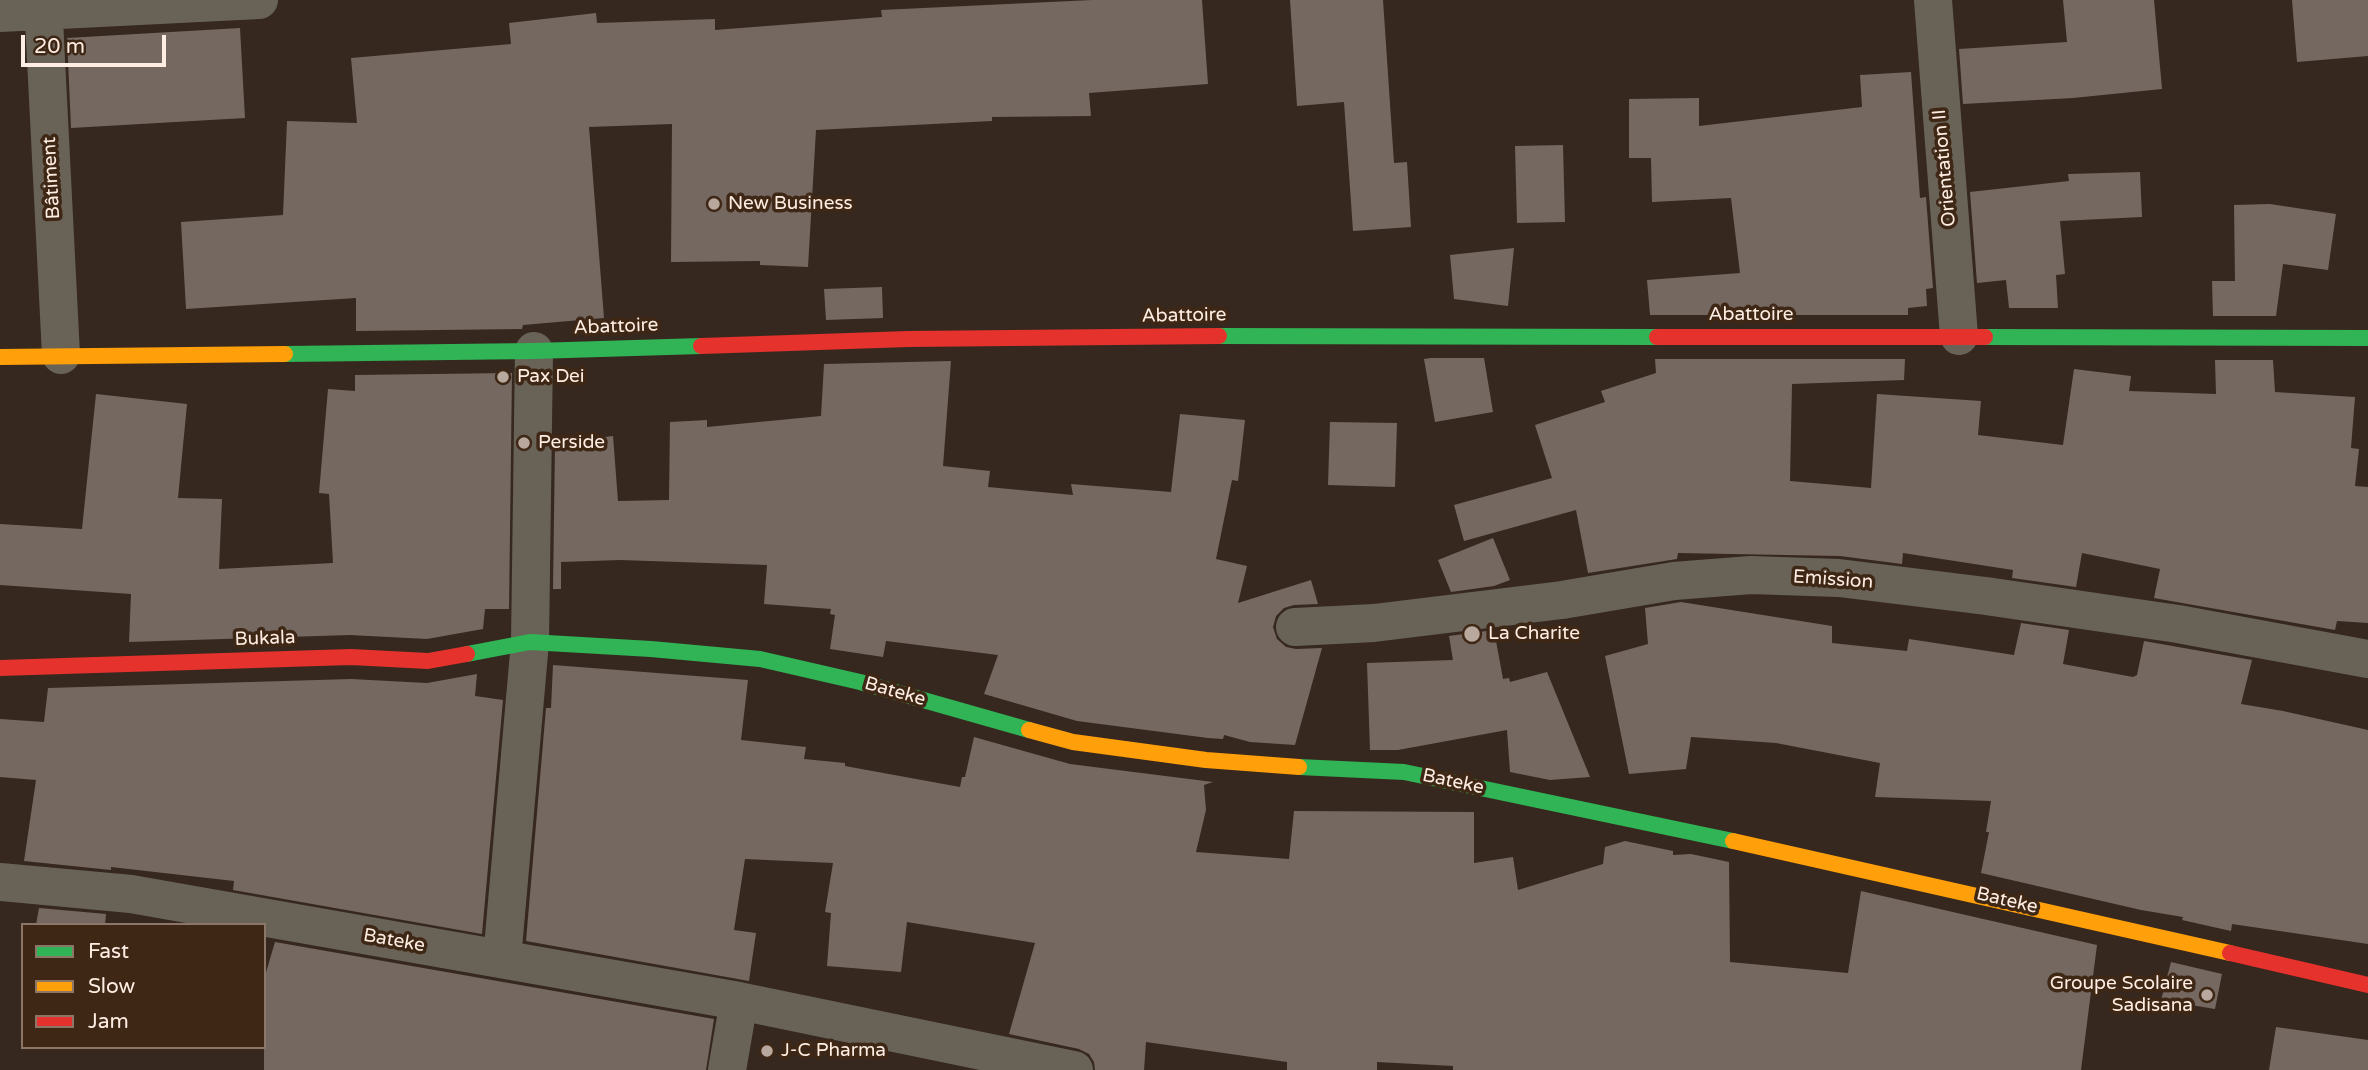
<!DOCTYPE html>
<html>
<head>
<meta charset="utf-8">
<style>
  body { margin:0 }
  #map { position:relative; width:2368px; height:1070px; overflow:hidden; background:#36281f; font-family:"Varela Round",sans-serif }
  canvas { display:block }
  .legend { position:absolute; left:21px; top:923px; width:245px; height:126px; box-sizing:border-box; background:#3f2716; border:2px solid #8b7668; margin:0; padding:9px 12px; list-style:none; font-size:21px; color:#feede2 }
  .legend li { display:flex; align-items:center; gap:14px; height:35px }
  .legend b { width:35px; border:2px solid #8b7668 }
  .scale { position:absolute; left:21px; top:35px; width:145px; height:32px; box-sizing:border-box; border:4px solid #feede2; border-top:0; padding-left:9px; font-size:21px; line-height:24px; white-space:nowrap; color:#feede2; -webkit-text-stroke:5px #3f2716; paint-order:stroke }
</style>
</head>
<body>
<div id="map">
<canvas width="2368" height="1070"></canvas>
<ul class="legend">
<li><b style="height:9px;background:#30b455"></b>Fast</li>
<li><b style="height:9px;background:#ff9f0a"></b>Slow</li>
<li><b style="height:9px;background:#e5322d"></b>Jam</li>
</ul>
<div class="scale">20 m</div>
</div>
<script>
const ctx = document.querySelector('canvas').getContext('2d');
ctx.lineJoin = 'round';
function fill(path, color) {
  ctx.fillStyle = color;
  ctx.fill(path, 'evenodd');
}
function toPath(rows) {
  const path = new Path2D();
  for (const r of rows) {
    path.moveTo(r[0], r[1]);
    for (let i = 2; i < r.length; i += 2) path.lineTo(r[i], r[i + 1]);
  }
  return path;
}
function stroke(path, color, width, dash) {
  ctx.strokeStyle = color;
  ctx.lineWidth = width;
  ctx.lineCap = dash ? 'butt' : 'round';
  ctx.setLineDash(dash || []);
  ctx.stroke(path);
}
function drawText(font, color, halo, rows, align = 'center') {
  ctx.font = font + ' "Varela Round",sans-serif';
  ctx.lineWidth = 7;
  ctx.setLineDash([]);
  ctx.textBaseline = 'middle';
  ctx.strokeStyle = halo;
  ctx.fillStyle = color;
  for (const [text, x, y, turn = 0] of rows) {
    ctx.save();
    ctx.translate(x, y);
    ctx.rotate((+turn || 0) * Math.PI / 180);
    ctx.textAlign = isNaN(turn) ? turn : align;
    if (halo) ctx.strokeText(text, 0, 0);
    ctx.fillText(text, 0, 0);
    ctx.restore();
  }
}
fill(toPath([
  [1092,0,1202,0,1208,84,1089,93,1091,116,992,117,992,121,816,130,808,267,760,265,760,261,671,262,672,124,589,127,604,318,523,325,522,329,356,331,356,298,186,309,181,222,283,215,287,121,357,123,351,58,511,44,509,23,596,13,597,23,715,19,715,30,882,17,881,10],
  [1290,0,1383,0,1394,163,1407,162,1411,227,1353,231,1344,102,1297,106],
  [2063,0,2154,0,2162,89,2073,98,1963,104,1959,49,2067,42],
  [2292,0,2368,0,2368,56,2297,62],
  [240,28,245,118,71,128,67,38],
  [1911,72,1920,198,1926,197,1933,288,1926,289,1927,306,1908,308,1908,315,1650,315,1647,280,1740,273,1731,198,1652,202,1651,158,1629,158,1629,99,1699,98,1699,126,1862,107,1860,75],
  [1563,145,1565,222,1517,223,1515,146],
  [2140,172,2142,217,2060,221,2065,274,2056,275,2058,308,2009,308,2006,280,1977,283,1970,192,2069,181,2068,174],
  [2270,204,2336,214,2328,270,2283,264,2276,316,2213,316,2212,281,2235,281,2234,205],
  [1514,248,1508,306,1454,299,1450,255],
  [882,287,883,318,826,320,824,289],
  [1431,358,1484,358,1493,412,1435,422,1424,359],
  [1655,359,1905,359,1904,380,1792,384,1790,481,1871,488,1877,394,1981,401,1978,435,2063,445,2074,369,2131,376,2129,391,2216,394,2215,360,2273,360,2275,392,2355,397,2351,448,2359,449,2355,486,2368,487,2368,623,2337,621,2335,630,2154,598,2160,569,2082,553,2076,587,2012,578,2013,570,1903,553,1902,564,1840,556,1678,553,1677,559,1588,573,1576,510,1464,541,1454,505,1552,478,1535,425,1605,402,1601,391,1656,373],
  [951,361,943,466,990,471,988,487,1073,495,1071,484,1171,492,1180,414,1245,420,1238,481,1232,480,1216,559,1247,566,1238,603,1311,580,1318,604,1294,605,1284,608,1276,616,1273,627,1277,639,1286,647,1296,649,1322,648,1295,745,1250,742,1224,735,1223,739,1208,738,1077,721,984,694,998,655,886,641,883,657,830,649,835,615,830,614,831,609,764,604,767,565,620,560,561,562,561,589,553,589,555,443,613,436,618,501,669,500,670,422,707,420,707,427,821,416,824,364],
  [512,373,509,609,485,609,483,629,427,639,350,635,129,642,131,594,0,585,0,524,82,529,96,394,187,404,178,498,222,499,219,569,333,563,329,494,319,493,328,389,355,391,355,375],
  [1330,422,1397,423,1395,487,1328,485],
  [1493,538,1510,580,1494,586,1451,592,1438,560],
  [1681,602,1832,626,1832,643,1907,651,1909,639,2014,655,2021,623,2069,630,2063,664,2133,677,2137,675,2144,641,2252,660,2241,704,2283,711,2368,730,2368,944,2232,924,2231,931,2182,920,2183,917,2141,910,1981,873,1989,832,1986,832,1991,801,1875,797,1880,763,1776,743,1691,737,1686,769,1629,774,1605,656,1648,644,1645,608],
  [1494,630,1503,679,1509,678,1510,682,1547,672,1590,777,1550,780,1510,772,1507,730,1398,750,1370,750,1367,663,1453,660,1449,636],
  [553,665,748,680,741,740,806,747,804,759,845,763,845,766,960,787,962,777,965,777,974,737,1070,764,1213,782,1204,785,1206,810,1196,852,1289,859,1294,811,1474,812,1474,863,1513,857,1518,890,1603,864,1605,847,1625,841,1673,851,1673,855,1691,854,1729,862,1730,962,1848,973,1861,891,2097,945,2081,1070,1453,1070,1453,1066,1377,1062,1377,1070,1287,1070,1287,1062,1146,1042,1144,1070,1095,1070,1094,1062,1089,1054,1079,1049,1009,1034,1035,943,907,922,901,972,827,966,831,913,825,912,833,863,745,859,734,930,756,933,749,981,526,941,546,708,551,708],
  [477,674,475,696,503,700,482,934,233,890,234,881,111,867,111,870,24,861,36,780,0,777,0,719,44,722,48,688,351,679,427,683],
  [39,908,106,914,105,925,36,925],
  [275,942,714,1019,706,1070,264,1070,264,979],
  [2171,962,2222,974,2215,1009,2161,1000],
  [2276,1027,2368,1040,2368,1070,2269,1070]
]), '#756861');
stroke(toPath([
  [43,0,61,355],
  [1933,0,1959,336],
  [0,13,259,0],
  [1295,627,1374,623,1562,600,1674,581,1751,575,1839,578,1986,596,2178,624,2368,659],
  [0,882,131,894,739,1001,1074,1070],
  [502,959,530,642,534,351],
  [727,1070,739,1001]
]), '#696357', 38);
stroke(toPath([
  [1219,336,1657,337],
  [1985,337,2368,338],
  [285,354,534,351,701,346],
  [467,654,530,642,651,649,760,659,860,682,1029,730],
  [1299,767,1404,772,1733,841]
]), '#30b455', 16);
stroke(toPath([
  [0,357,285,354],
  [1029,730,1073,742,1206,760,1299,767],
  [1733,841,2230,953]
]), '#ff9f0a', 16);
stroke(toPath([
  [1657,337,1985,337],
  [701,346,908,339,1219,336],
  [0,668,351,657,428,661,467,654],
  [2230,953,2368,985]
]), '#e5322d', 16);
for (const [x, y, r, color] of [
  [714,204,7,"#b8a89e"],
  [503,377,7,"#b8a89e"],
  [524,443,7,"#b8a89e"],
  [1472,634,9,"#b8a89e"],
  [2207,995,7,"#b8a89e"],
  [767,1051,7,"#b8a89e"]
]) {
  const dot = new Path2D();
  dot.arc(x, y, r, 0, 2 * Math.PI);
  ctx.fillStyle = color;
  ctx.fill(dot);
  stroke(dot, '#3f2716', 2.5);
}
drawText('19px', '#feede2', '#3f2716', [
  ["Orientation II",1945,168,-95],
  ["Bâtiment",52,178,-93],
  ["Abattoire",1751,315],
  ["Abattoire",1184,316,-1],
  ["Abattoire",616,327,-2],
  ["Emission",1833,580,4],
  ["Bukala",265,639,-2],
  ["Bateke",895,692,16],
  ["Bateke",1453,782,12],
  ["Bateke",2007,901,13],
  ["Bateke",394,941,10]
]);
drawText('19px', '#feede2', '#3f2716', [
  ["New Business",728,204],
  ["Pax Dei",517,377],
  ["Perside",538,443],
  ["La Charite",1488,634],
  ["Groupe Scolaire",2193,984,"right"],
  ["Sadisana",2193,1006,"right"],
  ["J-C Pharma",781,1051]
], 'left');
</script>
</body>
</html>
